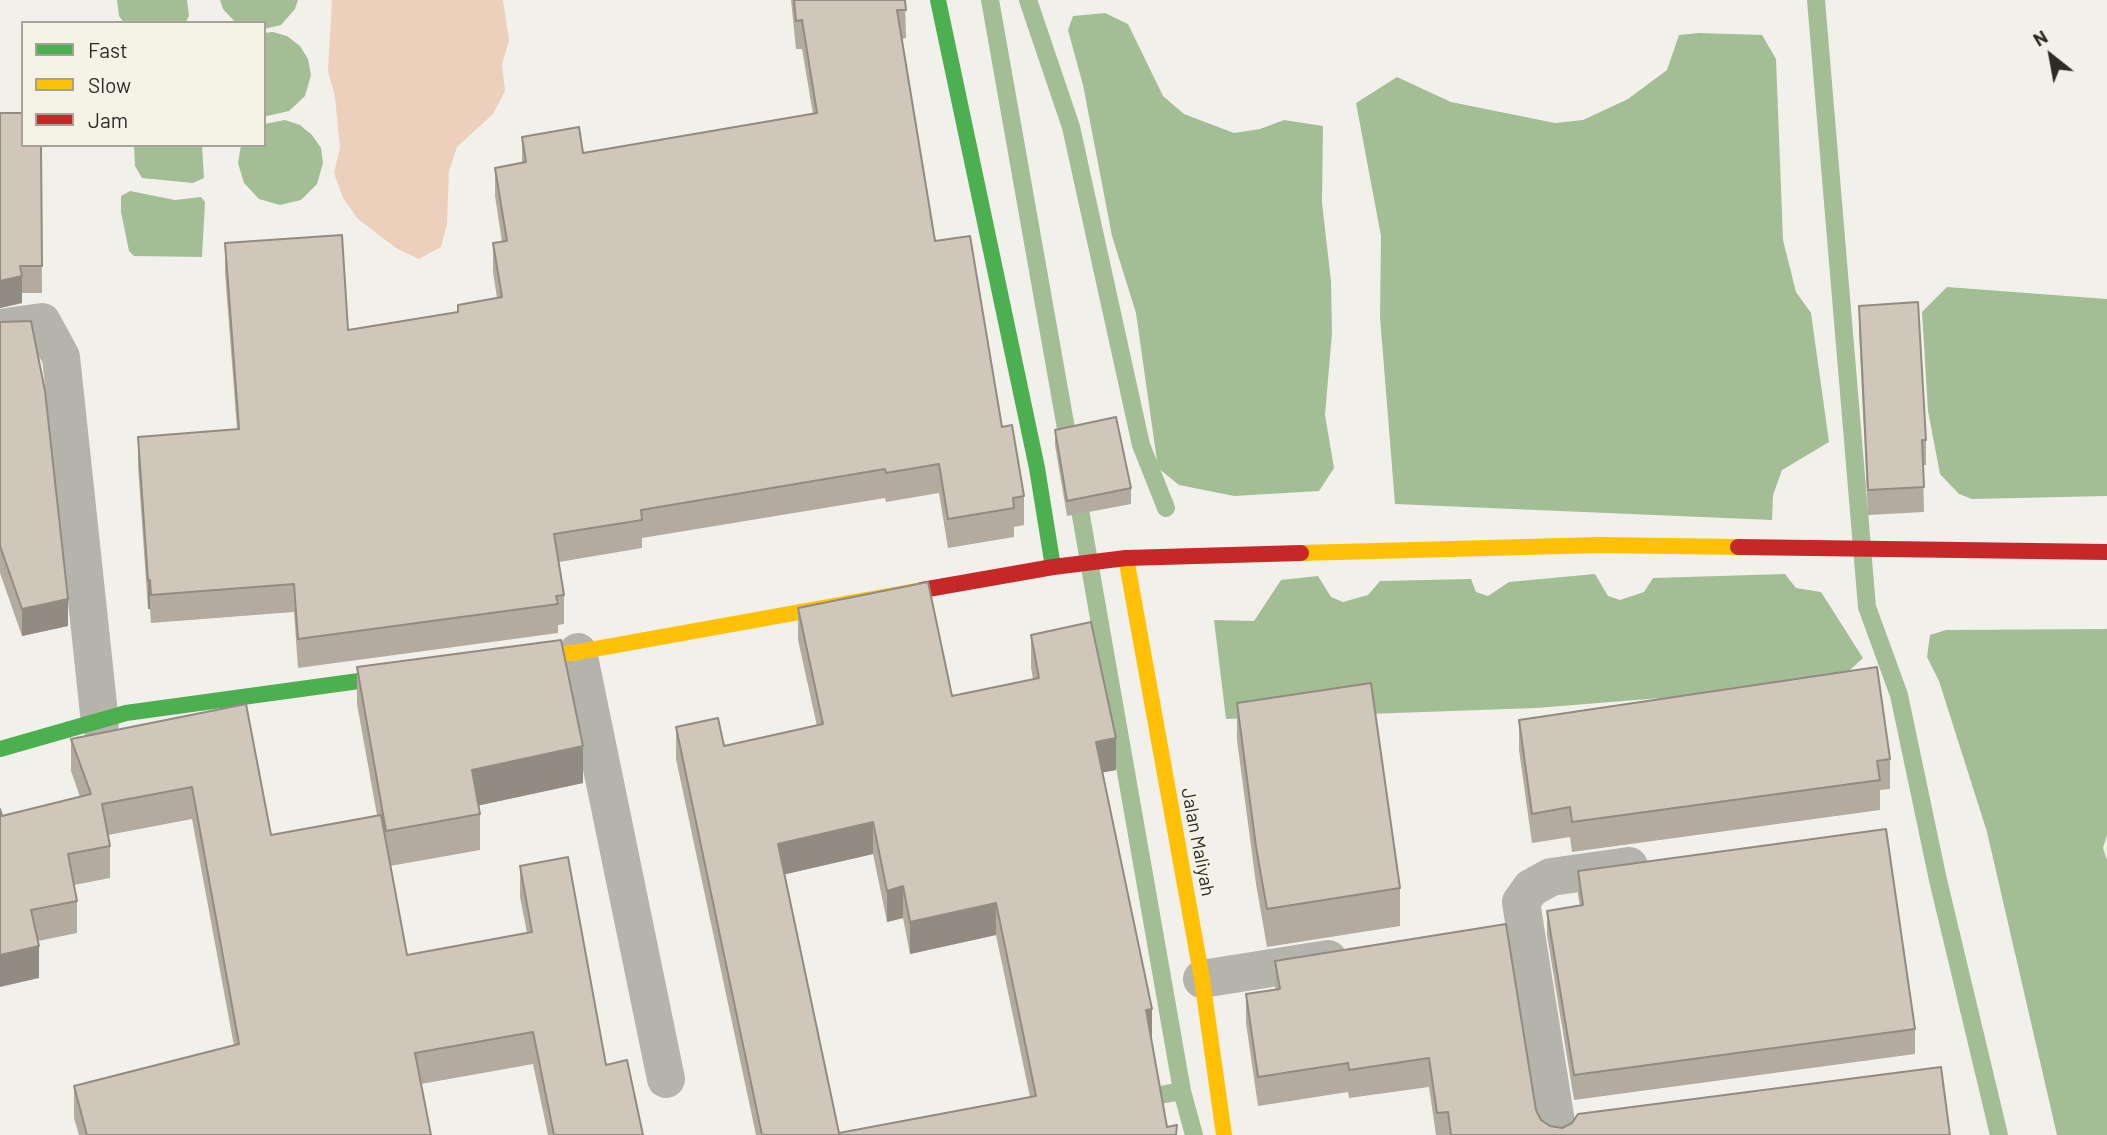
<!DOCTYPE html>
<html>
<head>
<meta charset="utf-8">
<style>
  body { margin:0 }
  #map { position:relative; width:2107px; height:1135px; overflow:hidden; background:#f2f0ea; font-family:Barlow,sans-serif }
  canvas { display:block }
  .legend { position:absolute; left:21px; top:21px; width:245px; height:126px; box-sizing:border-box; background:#f5f2e6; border:2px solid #a5a299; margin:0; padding:9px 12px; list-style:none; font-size:21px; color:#2c2b26 }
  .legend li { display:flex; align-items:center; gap:14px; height:35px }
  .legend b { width:35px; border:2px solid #a5a299 }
  .north { position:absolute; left:2016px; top:21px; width:70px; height:70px; -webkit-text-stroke:5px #f5f2e6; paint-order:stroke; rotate:329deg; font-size:19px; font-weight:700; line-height:28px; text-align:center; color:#2c2b26 }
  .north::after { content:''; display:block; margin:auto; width:24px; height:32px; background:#2c2b26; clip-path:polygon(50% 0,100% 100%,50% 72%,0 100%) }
</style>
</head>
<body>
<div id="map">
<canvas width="2107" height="1135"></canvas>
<ul class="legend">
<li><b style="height:9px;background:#4caf50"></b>Fast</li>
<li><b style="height:9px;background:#ffc107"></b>Slow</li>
<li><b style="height:9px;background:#c62828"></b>Jam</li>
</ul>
<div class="north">N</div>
</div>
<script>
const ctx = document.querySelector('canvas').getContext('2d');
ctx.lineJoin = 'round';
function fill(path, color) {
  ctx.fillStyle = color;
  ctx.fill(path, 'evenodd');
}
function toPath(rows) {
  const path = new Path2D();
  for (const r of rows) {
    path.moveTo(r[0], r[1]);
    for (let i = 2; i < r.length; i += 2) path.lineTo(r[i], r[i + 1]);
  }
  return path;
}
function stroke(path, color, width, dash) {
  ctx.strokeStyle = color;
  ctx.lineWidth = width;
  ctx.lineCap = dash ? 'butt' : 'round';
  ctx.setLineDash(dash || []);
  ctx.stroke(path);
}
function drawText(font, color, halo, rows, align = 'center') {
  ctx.font = font + ' Barlow,sans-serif';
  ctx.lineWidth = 5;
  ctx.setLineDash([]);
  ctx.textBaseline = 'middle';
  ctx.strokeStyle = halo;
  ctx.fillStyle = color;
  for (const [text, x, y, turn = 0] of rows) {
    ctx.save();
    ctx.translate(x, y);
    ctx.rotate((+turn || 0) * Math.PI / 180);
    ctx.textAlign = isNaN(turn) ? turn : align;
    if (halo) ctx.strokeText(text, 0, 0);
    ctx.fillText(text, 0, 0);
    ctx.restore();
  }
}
fill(toPath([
  [332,0,503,0,509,40,502,65,505,91,493,114,457,147,449,171,447,224,441,247,419,259,396,248,358,219,343,198,334,173,340,148,335,97,328,71]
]), '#ecd0bb');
fill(toPath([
  [117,0,187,0,189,16,185,23,124,23,119,16],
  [220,0,298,0,295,9,281,25,264,29,264,23,236,23,223,9],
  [1105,13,1128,24,1163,96,1184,114,1234,133,1260,129,1284,120,1323,126,1322,203,1331,281,1332,333,1325,415,1334,468,1319,491,1234,496,1179,485,1158,468,1136,313,1112,236,1083,85,1068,30,1073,16],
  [273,32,287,36,300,46,308,59,311,75,305,96,289,111,267,116,264,116,264,33],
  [1699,33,1762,35,1776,59,1783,240,1796,292,1811,313,1829,442,1782,470,1773,495,1772,520,1395,504,1380,317,1381,236,1356,103,1397,77,1451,102,1555,123,1583,120,1628,99,1667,70,1679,35],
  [285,120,300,125,312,135,321,148,323,163,317,184,301,200,280,205,259,199,244,183,238,163,241,145,264,145,264,124],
  [134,145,202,145,204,178,193,183,142,178,135,166],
  [130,191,175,200,201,197,205,202,202,257,134,256,129,251,121,212,121,196],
  [1947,287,2107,299,2107,496,1972,499,1959,494,1940,474,1928,411,1922,312],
  [1595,574,1608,596,1620,600,1644,592,1653,578,1785,574,1796,588,1821,592,1863,658,1835,684,1536,708,1226,719,1214,620,1254,621,1281,580,1318,576,1331,597,1343,602,1368,595,1380,581,1471,579,1476,592,1488,596,1509,582],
  [2107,629,2107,835,2103,848,2107,860,2107,1135,2057,1135,1987,832,1939,681,1927,657,1930,635,1946,630]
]), '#a3be95');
stroke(toPath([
  [990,0,1070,451],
  [1028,0,1071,127,1141,445,1166,508],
  [1816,0,1867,607,1899,695,1938,880,1999,1135],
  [1077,493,1182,1091,1194,1135],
  [1139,1099,1182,1091]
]), '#a3be95', 18);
stroke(toPath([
  [0,328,42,322,61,357,100,723],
  [578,652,666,1079],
  [1202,979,1328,959],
  [1558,1135,1521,902,1531,888,1551,877,1629,866]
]), '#b4b4ac', 38);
stroke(toPath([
  [938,0,1037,468,1053,567],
  [0,749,126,713,410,674]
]), '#4caf50', 16);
stroke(toPath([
  [1301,553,1599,545,1738,547],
  [1126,558,1202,979,1224,1135],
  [511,661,578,652,922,590]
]), '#ffc107', 16);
stroke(toPath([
  [1738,547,2107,552],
  [922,590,1053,567,1126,558,1301,553]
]), '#c62828', 16);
fill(toPath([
  [791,0,905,0,906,38,902,39,935,241,1002,427,1024,496,1024,525,1014,527,1014,537,948,548,939,493,886,502,885,498,642,538,642,548,559,562,564,595,564,624,558,625,558,633,298,668,294,612,151,623,150,609,148,609,138,466,138,437,237,429,225,272,225,243,348,330,458,312,497,298,493,272,493,243,502,242,495,196,495,168,522,163,522,137,583,153,813,114,802,49,796,49],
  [23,145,41,145,42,293,22,293,22,303,0,308],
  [1859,306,1926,440,1926,465,1923,465,1924,512,1868,515,1859,331],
  [0,322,68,626,22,636,0,573],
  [1055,430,1131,488,1131,504,1067,516,1055,445],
  [798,608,952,696,1033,679,1031,667,1031,635,1116,770,1103,772,1152,1041,1151,1041,1167,1127,1177,1135,756,1135,676,759,676,727,724,746,817,726,798,640],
  [873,854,887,922,903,918,910,954,996,935,1030,1097,839,1133,785,874],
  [357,667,583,783,479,805,480,814,480,850,390,866,407,955,527,933,520,897,520,866,606,1065,643,1135,548,1135,533,1064,421,1084,431,1135,79,1135,74,1118,74,1086,234,1046,192,819,108,835,110,846,110,878,74,885,77,901,77,933,38,941,39,978,2,816,80,797,71,771,71,739,246,704,271,835,377,815,357,704],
  [1237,703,1400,888,1400,926,1267,947,1256,884,1237,740],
  [1519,720,1890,759,1890,789,1880,790,1880,810,1572,852,1570,837,1532,843,1519,750],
  [1578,871,1915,1029,1915,1054,1574,1100,1547,935,1547,911,1580,906,1578,895],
  [1275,961,1536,1110,1541,1120,1550,1126,1562,1128,1950,1135,1436,1135,1429,1087,1349,1098,1348,1092,1258,1106,1246,1023,1246,994,1275,990]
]), '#b3aba0');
fill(toPath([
  [22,276,22,303,0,308,0,281],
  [148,580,150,580,150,609,148,609],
  [68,599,68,626,22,636,22,609],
  [1116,738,1116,770,1096,774,1096,742],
  [583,746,583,783,472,807,472,770],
  [873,822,873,854,778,876,778,844],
  [903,886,903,918,887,922,887,891],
  [996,903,996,935,910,954,910,922],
  [39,946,39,978,0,987,0,955],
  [1152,1009,1152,1041,1146,1042,1146,1010]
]), '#928b82');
const building = toPath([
  [794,0,905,0,906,10,897,10,935,241,970,236,1002,427,1012,425,1024,496,1013,498,1014,508,948,519,939,464,886,473,885,469,641,510,642,520,554,534,564,595,556,596,558,604,298,639,294,584,151,595,150,580,148,580,138,437,239,429,225,243,342,235,348,330,458,312,458,305,502,297,493,243,507,241,495,168,526,162,522,137,579,127,583,153,817,113,802,20,796,21,794,0],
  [0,113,23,113,23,145,41,145,42,266,20,266,22,276,0,281,0,113],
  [1918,302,1926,440,1922,440,1924,487,1868,490,1859,306,1918,302],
  [31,321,45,391,68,599,22,609,0,546,0,322,31,321],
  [1116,417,1131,488,1067,501,1055,430,1116,417],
  [928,582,952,696,1039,678,1031,635,1091,622,1116,738,1096,742,1152,1009,1146,1010,1167,1127,1177,1125,1176,1135,762,1135,676,727,718,718,724,746,823,724,798,608,928,582],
  [873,822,887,891,903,886,910,922,996,903,1036,1096,839,1133,778,844,873,822],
  [561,640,583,746,472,770,480,814,386,831,357,667,561,640],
  [1877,667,1890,759,1877,761,1880,780,1572,822,1570,807,1532,814,1519,720,1877,667],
  [1371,683,1400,888,1267,909,1256,847,1237,703,1371,683],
  [246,704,271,835,381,815,407,955,532,932,520,866,568,857,606,1065,627,1060,643,1135,554,1135,533,1032,415,1053,431,1135,87,1135,74,1086,239,1044,192,787,102,804,110,846,68,854,77,901,31,910,39,946,0,955,0,809,2,816,91,794,71,739,246,704],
  [1886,829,1915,1029,1574,1075,1547,911,1583,905,1578,871,1886,829],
  [1506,924,1536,1110,1541,1120,1550,1126,1562,1128,1572,1123,1578,1114,1941,1067,1950,1135,1451,1135,1448,1112,1437,1113,1429,1058,1349,1070,1348,1063,1258,1077,1246,994,1280,989,1275,961,1506,924]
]);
fill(building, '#d0c7ba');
stroke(building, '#928b82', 2);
drawText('19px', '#2c2b26', '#f5f2e6', [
  ["Jalan Maliyah",1198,842,79]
]);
</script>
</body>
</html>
